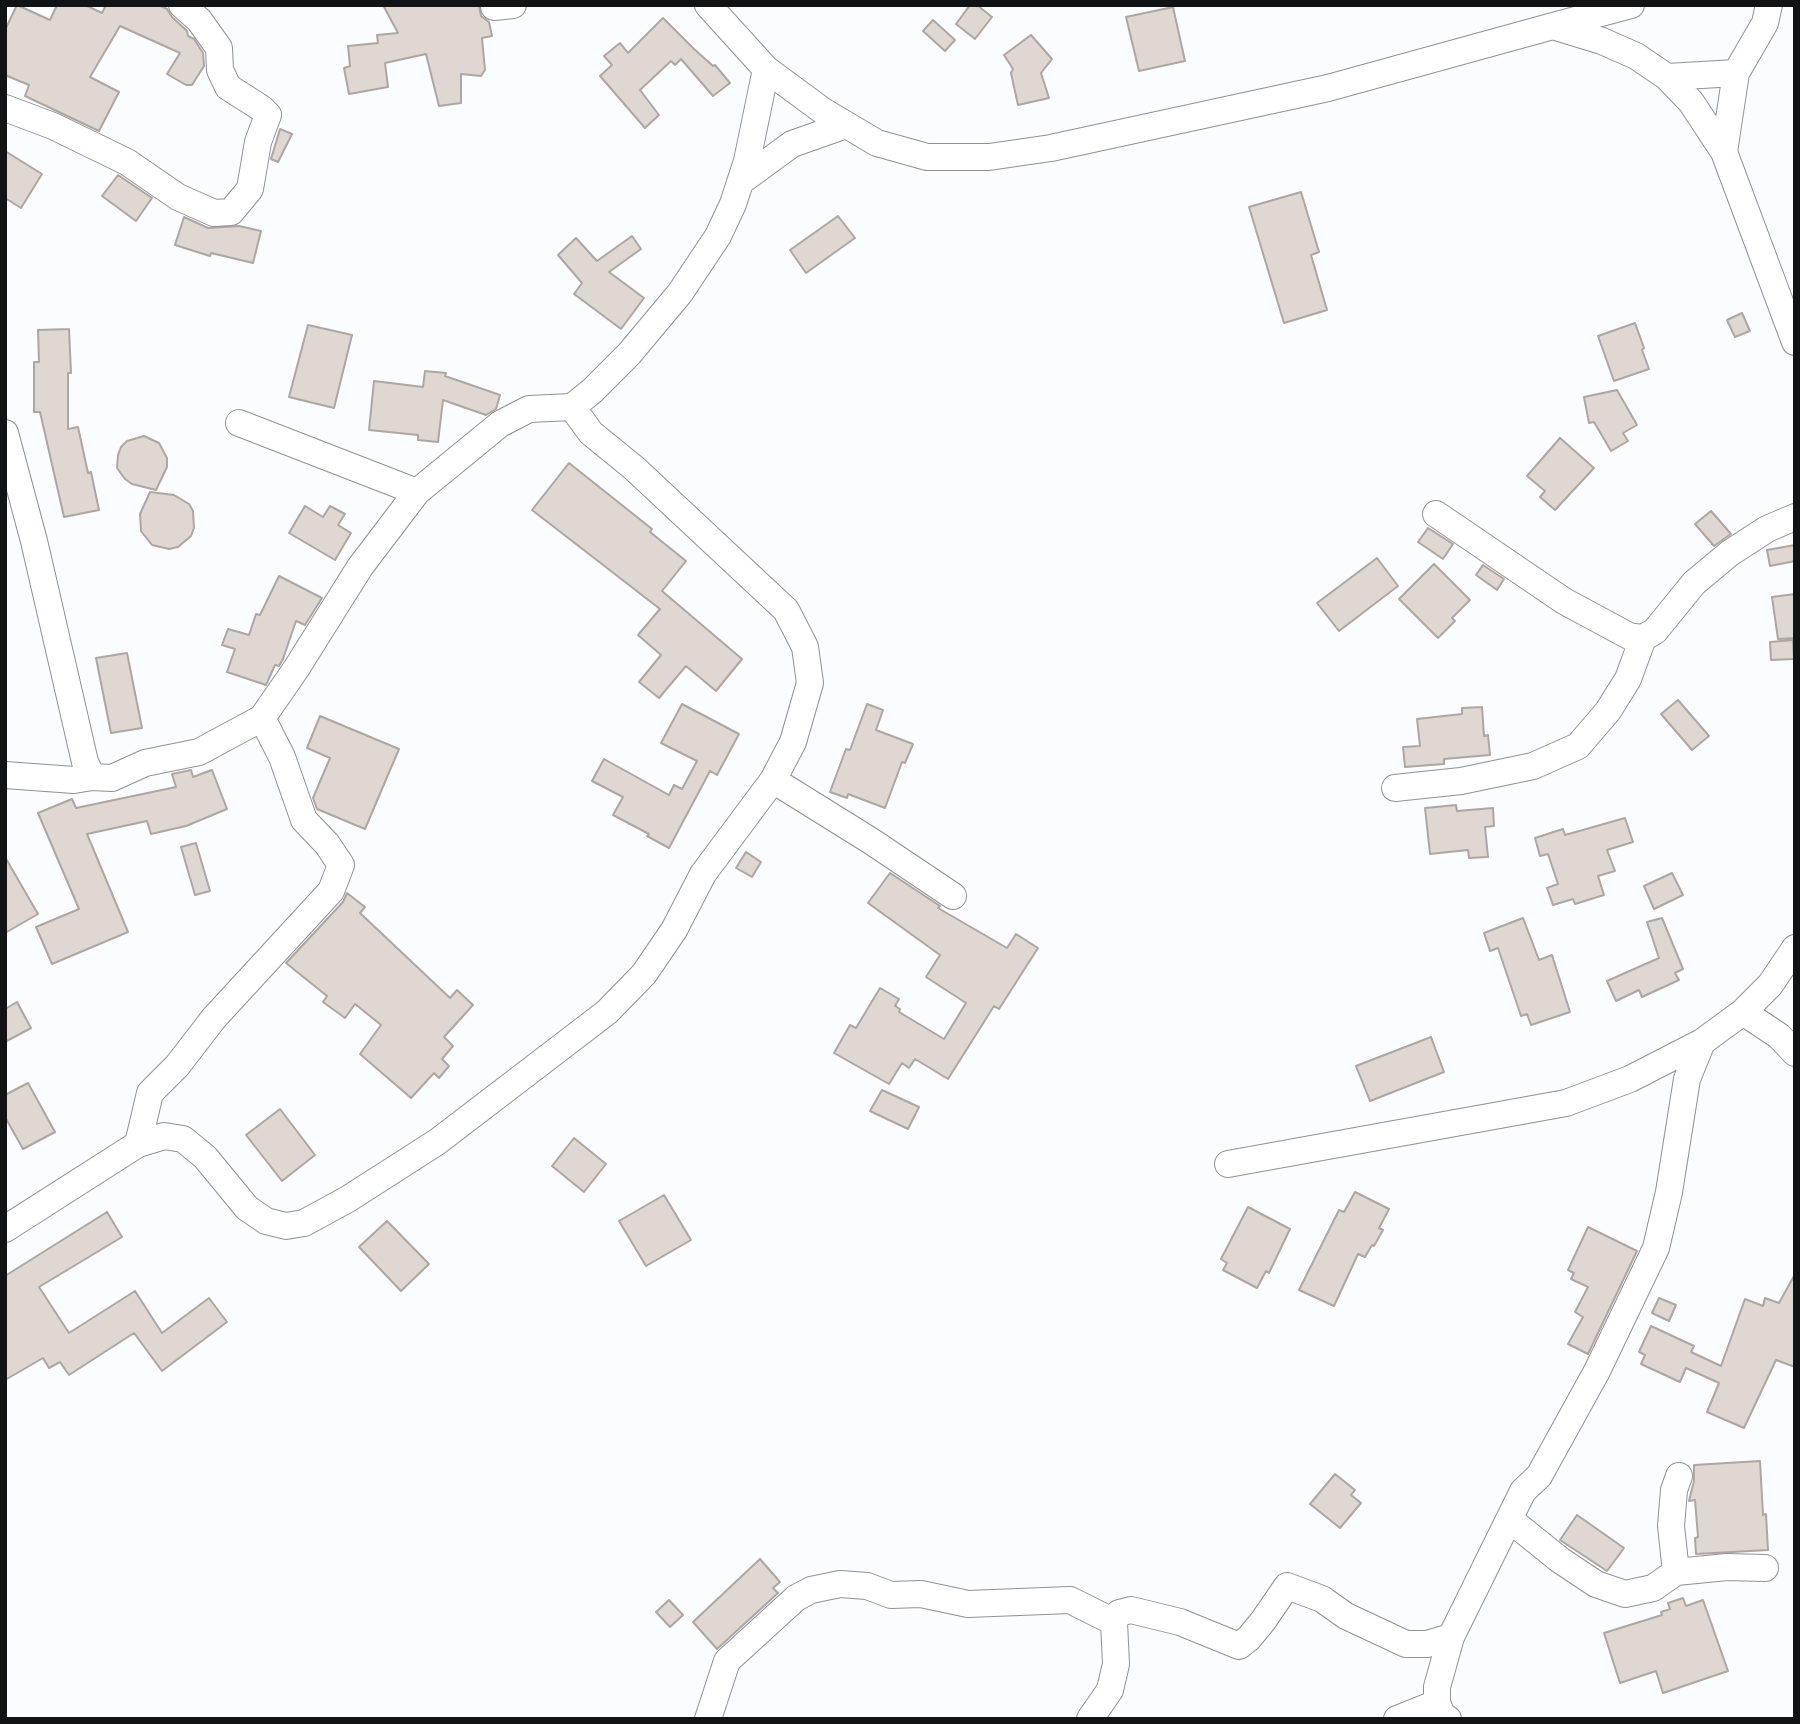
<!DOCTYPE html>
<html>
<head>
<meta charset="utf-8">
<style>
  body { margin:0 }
  #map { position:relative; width:1800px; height:1724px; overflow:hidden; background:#fafcff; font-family:"Exo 2",sans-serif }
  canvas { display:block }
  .frame { position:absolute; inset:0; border:7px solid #121315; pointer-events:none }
</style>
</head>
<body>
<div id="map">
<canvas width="1800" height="1724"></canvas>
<div class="frame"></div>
</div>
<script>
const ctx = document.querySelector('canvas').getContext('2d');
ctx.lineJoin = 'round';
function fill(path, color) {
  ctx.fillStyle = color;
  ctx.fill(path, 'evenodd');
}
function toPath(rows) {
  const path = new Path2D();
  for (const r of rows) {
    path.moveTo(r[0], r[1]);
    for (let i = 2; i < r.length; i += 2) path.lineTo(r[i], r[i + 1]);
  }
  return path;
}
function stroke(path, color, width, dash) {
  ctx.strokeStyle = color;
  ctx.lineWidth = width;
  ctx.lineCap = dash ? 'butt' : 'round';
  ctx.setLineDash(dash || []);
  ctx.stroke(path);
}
const building = toPath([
  [17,5,50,20,57,5,85,5,102,13,106,5,159,5,167,9,172,17,187,31,188,36,194,39,203,53,204,66,192,85,186,85,167,74,180,53,120,26,90,77,119,92,99,131,25,96,29,85,5,75,5,30,17,5],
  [383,5,479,5,481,16,489,22,492,36,482,38,485,70,481,76,461,74,461,103,439,106,426,54,385,63,388,87,349,94,344,68,350,66,348,46,378,43,377,35,398,33,383,5],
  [970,5,977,5,992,17,975,39,956,24,970,5],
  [1173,7,1185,61,1139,71,1126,17,1173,7],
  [663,18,694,49,713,66,715,65,730,83,713,96,681,59,675,65,671,61,640,90,659,115,645,128,600,76,612,65,604,56,620,43,628,53,663,18],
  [933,20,955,40,945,51,923,31,933,20],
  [1031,35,1052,59,1041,73,1049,98,1018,105,1011,73,1013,69,1004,55,1031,35],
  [280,129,292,134,278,162,271,159,280,129],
  [5,151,42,174,21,208,5,198,5,151],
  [118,175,152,198,136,221,102,196,118,175],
  [1301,192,1319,252,1311,255,1327,310,1284,323,1249,207,1301,192],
  [838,216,855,238,806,273,790,250,838,216],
  [184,217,208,228,239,226,261,231,253,263,211,253,210,256,175,245,184,217],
  [632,236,641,249,609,272,644,298,621,329,574,294,582,283,558,255,576,238,597,261,632,236],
  [1742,313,1750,331,1735,337,1727,320,1742,313],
  [1635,323,1644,348,1642,350,1649,369,1614,381,1598,336,1635,323],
  [308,325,352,335,334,408,289,397,308,325],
  [69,329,71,373,68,373,68,429,78,427,88,473,91,472,99,510,64,517,40,412,34,412,34,362,39,362,38,330,69,329],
  [425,371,446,373,445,376,500,395,496,409,486,415,443,400,438,442,418,440,418,435,369,430,374,381,423,387,425,371],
  [1617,390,1637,425,1623,433,1628,441,1611,451,1594,422,1589,423,1584,397,1617,390],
  [144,436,159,443,167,458,167,467,156,490,132,484,125,479,117,468,118,455,121,447,127,441,144,436],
  [1560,438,1594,468,1555,510,1540,497,1545,491,1527,476,1560,438],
  [569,463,652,529,650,532,686,561,662,591,742,659,716,691,686,666,659,698,639,682,661,655,638,635,660,609,532,510,569,463],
  [150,492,174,495,189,504,193,511,194,528,191,536,178,547,169,549,152,545,141,531,140,514,150,492],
  [305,506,323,517,330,506,345,514,338,525,351,533,335,560,289,533,305,506],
  [1711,511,1731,534,1714,546,1695,524,1711,511],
  [1428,528,1453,544,1443,559,1418,542,1428,528],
  [1795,545,1795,561,1770,566,1767,550,1795,545],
  [1377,558,1398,586,1339,631,1317,603,1377,558],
  [1434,564,1470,600,1452,618,1455,621,1438,638,1399,599,1434,564],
  [1483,565,1504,579,1497,590,1476,575,1483,565],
  [279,576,322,598,305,625,296,621,283,659,279,666,275,665,266,685,227,672,235,649,222,645,228,629,249,635,256,614,260,615,279,576],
  [1795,594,1795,638,1778,639,1772,597,1795,594],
  [1793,640,1794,659,1771,660,1770,642,1793,640],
  [127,653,142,728,111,733,96,658,127,653],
  [1678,700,1709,736,1692,750,1661,714,1678,700],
  [682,704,739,734,717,775,710,771,669,848,647,836,649,834,613,815,623,797,592,781,604,759,669,795,674,785,682,789,697,761,661,743,682,704],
  [867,704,883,710,876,730,913,744,905,763,902,762,885,808,848,794,847,798,830,792,846,749,850,750,867,704],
  [1482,707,1484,736,1488,735,1490,755,1444,759,1444,764,1405,767,1403,747,1420,746,1417,719,1462,714,1462,708,1482,707],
  [320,716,399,749,365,829,317,809,313,798,330,758,307,748,320,716],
  [191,770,193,777,212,770,227,809,186,826,151,834,147,821,87,834,128,932,52,964,36,927,79,909,38,813,72,799,76,808,176,787,172,774,191,770],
  [1456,805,1457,811,1493,808,1494,826,1485,827,1488,857,1469,858,1468,850,1430,854,1425,808,1456,805],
  [1625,818,1633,842,1607,850,1615,871,1598,876,1604,895,1575,904,1573,899,1553,905,1547,888,1558,884,1548,854,1540,856,1535,838,1563,829,1565,835,1625,818],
  [196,843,210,891,195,895,181,847,196,843],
  [746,852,761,862,752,877,736,868,746,852],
  [5,857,38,914,5,933,5,857],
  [890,873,940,906,938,908,1007,948,1016,934,1038,948,999,1009,994,1006,948,1079,915,1059,909,1068,902,1063,889,1084,834,1053,850,1025,856,1028,880,988,899,999,895,1006,900,1009,899,1012,944,1039,966,1003,926,977,940,955,868,903,890,873],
  [1672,873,1683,895,1654,909,1644,886,1672,873],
  [347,893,365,907,360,913,450,998,457,990,473,1005,444,1037,453,1046,442,1059,449,1066,439,1078,434,1073,411,1098,360,1054,381,1025,355,1004,345,1018,323,1002,327,996,286,963,343,902,347,893],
  [1523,918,1539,960,1552,955,1570,1012,1531,1025,1527,1014,1521,1016,1498,948,1490,951,1484,933,1523,918],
  [1662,918,1683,969,1675,973,1679,980,1642,997,1639,990,1616,1001,1607,981,1659,958,1647,922,1662,918],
  [17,1002,31,1028,5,1042,5,1009,17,1002],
  [1431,1037,1444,1072,1370,1101,1356,1066,1431,1037],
  [28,1083,55,1132,23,1149,5,1117,5,1095,28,1083],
  [882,1090,919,1107,908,1129,870,1111,882,1090],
  [280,1109,315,1155,282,1181,246,1135,280,1109],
  [574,1138,606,1164,584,1192,552,1166,574,1138],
  [1355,1192,1389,1209,1379,1228,1383,1230,1374,1246,1372,1245,1365,1257,1358,1254,1334,1306,1299,1290,1339,1210,1344,1212,1355,1192],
  [664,1195,691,1240,646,1266,619,1221,664,1195],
  [1248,1207,1290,1229,1269,1273,1266,1271,1257,1288,1223,1270,1227,1263,1221,1259,1248,1207],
  [107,1212,122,1237,39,1287,69,1333,135,1291,162,1333,209,1298,227,1322,162,1371,134,1333,69,1375,60,1362,49,1368,43,1358,5,1380,5,1276,107,1212],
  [387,1221,429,1264,401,1291,359,1247,387,1221],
  [1588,1227,1637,1251,1588,1354,1568,1344,1583,1317,1575,1312,1588,1287,1571,1279,1574,1273,1568,1270,1588,1227],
  [1795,1274,1795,1367,1776,1360,1744,1428,1707,1412,1719,1383,1686,1368,1680,1382,1641,1364,1645,1355,1639,1352,1651,1326,1694,1346,1691,1352,1721,1366,1745,1299,1763,1306,1765,1298,1779,1303,1795,1274],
  [1659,1298,1676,1305,1669,1321,1652,1313,1659,1298],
  [1760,1461,1763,1515,1766,1514,1768,1550,1696,1554,1695,1538,1698,1537,1695,1500,1689,1501,1694,1481,1694,1465,1760,1461],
  [1335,1474,1355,1490,1351,1495,1361,1503,1340,1528,1310,1504,1335,1474],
  [1577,1515,1624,1548,1607,1571,1560,1540,1577,1515],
  [760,1559,780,1582,773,1588,778,1593,717,1649,693,1622,760,1559],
  [1683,1598,1686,1606,1703,1600,1728,1671,1663,1693,1656,1671,1620,1683,1604,1633,1662,1615,1661,1612,1670,1609,1668,1603,1683,1598],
  [669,1600,683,1615,670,1627,656,1612,669,1600]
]);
fill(building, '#dfd8d2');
stroke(building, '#ada6a1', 2);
const minor = toPath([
  [708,5,766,69,823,111,877,143,927,157,989,157,1051,148,1328,88,1553,26,1602,41,1636,56,1667,77,1691,102,1724,152,1795,342],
  [494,7,513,5],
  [1553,26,1631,5],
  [1667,77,1736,73],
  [5,108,53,126,127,162,178,197,214,213,231,212,250,189,258,142,268,115,261,108,228,87,220,70,219,48,199,20,182,5],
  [1724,152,1736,73,1765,23,1769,5],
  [740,182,792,144,846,125],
  [239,423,417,492],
  [5,433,34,541,85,762,92,777],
  [1436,514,1564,601,1629,636,1643,638],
  [5,775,74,780,92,777,112,778,145,763,199,752,262,718,296,669,360,567,417,492,500,424,529,409,572,407,592,391,629,354,680,293,718,236,733,204,747,161,766,69],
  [773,780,871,841,953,896],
  [1395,788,1461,781,1533,766,1578,746,1608,711,1628,679,1643,638,1655,631,1694,583,1730,553,1767,529,1795,517],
  [1743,1012,1779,1036,1795,1053],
  [138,1144,150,1093,177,1066,214,1018,331,891,341,865,327,844,304,820,282,757,262,718],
  [1228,1164,1566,1103,1630,1079,1702,1042,1743,1012,1770,985,1795,948],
  [5,1229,138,1144,164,1136,183,1139,205,1157,247,1208,266,1221,286,1226,304,1223,348,1199,437,1142,607,1012,644,974,674,930,703,874,773,780,793,742,810,683,805,647,786,610,634,468,591,433,572,407],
  [1509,1519,1560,1560,1596,1584,1625,1594,1653,1588,1676,1572,1671,1526,1674,1490,1679,1476],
  [1676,1572,1727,1567,1765,1568],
  [708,1719,727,1661,796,1598,811,1590,840,1584,867,1586,891,1595,921,1594,968,1604,1070,1600,1114,1622],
  [1090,1719,1110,1690,1116,1664,1114,1622,1119,1613,1131,1610,1180,1622,1239,1646,1249,1638,1263,1621,1287,1586,1322,1599,1346,1616,1406,1644,1427,1644,1451,1637],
  [1397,1719,1437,1703],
  [1448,1719,1442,1715,1437,1703,1437,1687,1451,1637,1523,1491,1539,1476,1597,1371,1656,1248,1669,1192,1687,1079,1702,1042]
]);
stroke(minor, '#8f9198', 28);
stroke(minor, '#fff', 26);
</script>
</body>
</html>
